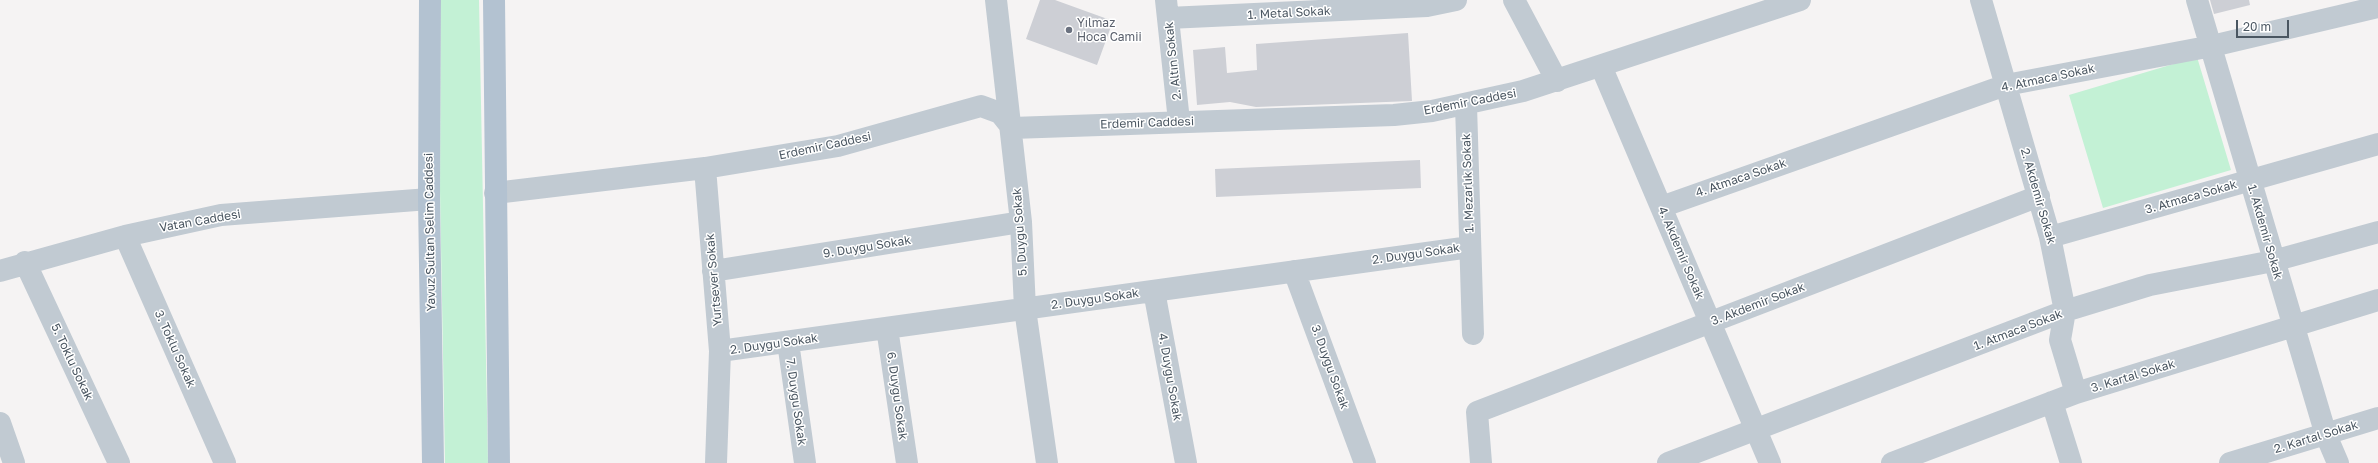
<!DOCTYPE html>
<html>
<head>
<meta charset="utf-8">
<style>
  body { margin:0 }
  #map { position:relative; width:2378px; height:463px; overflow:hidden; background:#f5f3f3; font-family:"Golos Text",sans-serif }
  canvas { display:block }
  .scale { position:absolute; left:2236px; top:20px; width:53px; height:18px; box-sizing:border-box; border:2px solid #4a5661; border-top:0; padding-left:5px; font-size:12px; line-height:14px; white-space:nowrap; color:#4a5661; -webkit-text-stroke:3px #fff; paint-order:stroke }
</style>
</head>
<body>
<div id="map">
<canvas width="2378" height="463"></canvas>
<div class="scale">20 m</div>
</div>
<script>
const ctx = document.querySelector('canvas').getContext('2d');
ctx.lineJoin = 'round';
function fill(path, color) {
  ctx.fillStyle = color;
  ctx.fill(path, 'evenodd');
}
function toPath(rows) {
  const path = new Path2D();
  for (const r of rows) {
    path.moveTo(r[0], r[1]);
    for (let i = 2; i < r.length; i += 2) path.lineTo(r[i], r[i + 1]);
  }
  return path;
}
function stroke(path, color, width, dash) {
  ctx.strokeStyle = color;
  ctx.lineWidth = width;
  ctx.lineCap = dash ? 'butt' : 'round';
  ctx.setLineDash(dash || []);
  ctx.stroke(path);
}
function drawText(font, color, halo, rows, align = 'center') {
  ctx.font = font + ' "Golos Text",sans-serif';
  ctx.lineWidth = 3;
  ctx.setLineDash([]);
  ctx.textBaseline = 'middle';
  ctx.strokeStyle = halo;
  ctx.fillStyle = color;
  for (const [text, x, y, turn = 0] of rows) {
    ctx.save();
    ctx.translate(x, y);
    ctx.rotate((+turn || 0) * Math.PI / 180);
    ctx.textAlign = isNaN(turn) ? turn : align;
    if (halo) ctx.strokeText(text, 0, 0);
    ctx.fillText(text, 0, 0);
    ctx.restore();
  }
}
fill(toPath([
  [441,0,479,0,488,463,445,463,440,191],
  [2197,57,2231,170,2103,208,2069,95]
]), '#c3f1d5');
fill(toPath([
  [1040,0,1055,0,1113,21,1097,65,1026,39],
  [2210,0,2249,0,2250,5,2214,14],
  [1408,33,1412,101,1256,107,1230,102,1197,105,1193,50,1225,47,1227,73,1257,70,1256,44],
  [1420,160,1421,188,1216,197,1215,169]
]), '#cdcfd5');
stroke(toPath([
  [996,0,1021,222,1025,309,1047,463],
  [1166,0,1179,121],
  [1514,0,1557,81],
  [1981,0,2050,237,2065,311,2060,340,2076,393],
  [2197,0,2326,435,2338,463],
  [1168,18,1427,6,1456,0],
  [1601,66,1770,463],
  [1466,105,1473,334],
  [705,168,720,351,716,463],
  [495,193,705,168,838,146,981,106,1000,113,1012,128,1394,115,1432,111,1523,91,1800,0],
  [1661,207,2006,85,2212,46,2378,7],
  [125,236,225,463],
  [2050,237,2378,144],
  [25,262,119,463],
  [0,271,125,236,221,215,429,199],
  [713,271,1021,222],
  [1294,271,1365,463],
  [1154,291,1186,463],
  [887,328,907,463],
  [788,342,805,463],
  [720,351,1470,247],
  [2052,402,2071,463],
  [0,423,14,463],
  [1481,463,1477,412,2039,196],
  [1668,463,2065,311,2150,285,2273,261,2378,232],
  [1892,463,2076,393,2378,300],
  [2230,463,2378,418]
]), '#c1cad2', 22);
stroke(toPath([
  [430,0,429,199,433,463],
  [494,0,499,463]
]), '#b3c2d1', 22);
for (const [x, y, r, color] of [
  [1069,30,4,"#6b7280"]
]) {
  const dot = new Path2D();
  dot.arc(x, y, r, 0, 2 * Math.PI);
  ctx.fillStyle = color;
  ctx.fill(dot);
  stroke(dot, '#fff', 1.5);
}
drawText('12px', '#4a5661', '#fff', [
  ["1. Metal Sokak",1289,13,-3],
  ["2. Altın Sokak",1173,61,-96],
  ["4. Atmaca Sokak",2048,78,-12],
  ["Erdemir Caddesi",1470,102,-11],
  ["Erdemir Caddesi",1147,123,-2],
  ["Erdemir Caddesi",825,146,-12],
  ["4. Atmaca Sokak",1741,178,-19],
  ["1. Mezarlık Sokak",1468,183,-92],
  ["2. Akdemir Sokak",2038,196,74],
  ["3. Atmaca Sokak",2191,197,-16],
  ["Vatan Caddesi",200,221,-10],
  ["Yavuz Sultan Selim Caddesi",430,232,-91],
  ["5. Duygu Sokak",1020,232,-94],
  ["1. Akdemir Sokak",2265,232,74],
  ["9. Duygu Sokak",867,247,-9],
  ["4. Akdemir Sokak",1681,253,67],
  ["2. Duygu Sokak",1416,254,-8],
  ["Yurtsever Sokak",714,280,-95],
  ["2. Duygu Sokak",1095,299,-8],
  ["3. Akdemir Sokak",1758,304,-21],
  ["1. Atmaca Sokak",2018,330,-21],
  ["2. Duygu Sokak",774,344,-8],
  ["3. Toklu Sokak",175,349,66],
  ["5. Toklu Sokak",72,362,65],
  ["3. Duygu Sokak",1330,367,70],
  ["3. Kartal Sokak",2133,376,-17],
  ["4. Duygu Sokak",1170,377,80],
  ["6. Duygu Sokak",897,396,82],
  ["7. Duygu Sokak",796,402,82],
  ["2. Kartal Sokak",2316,437,-17]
]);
drawText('12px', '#5b616d', '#fff', [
  ["Yılmaz",1077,23],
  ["Hoca Camii",1077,37]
], 'left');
</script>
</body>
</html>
